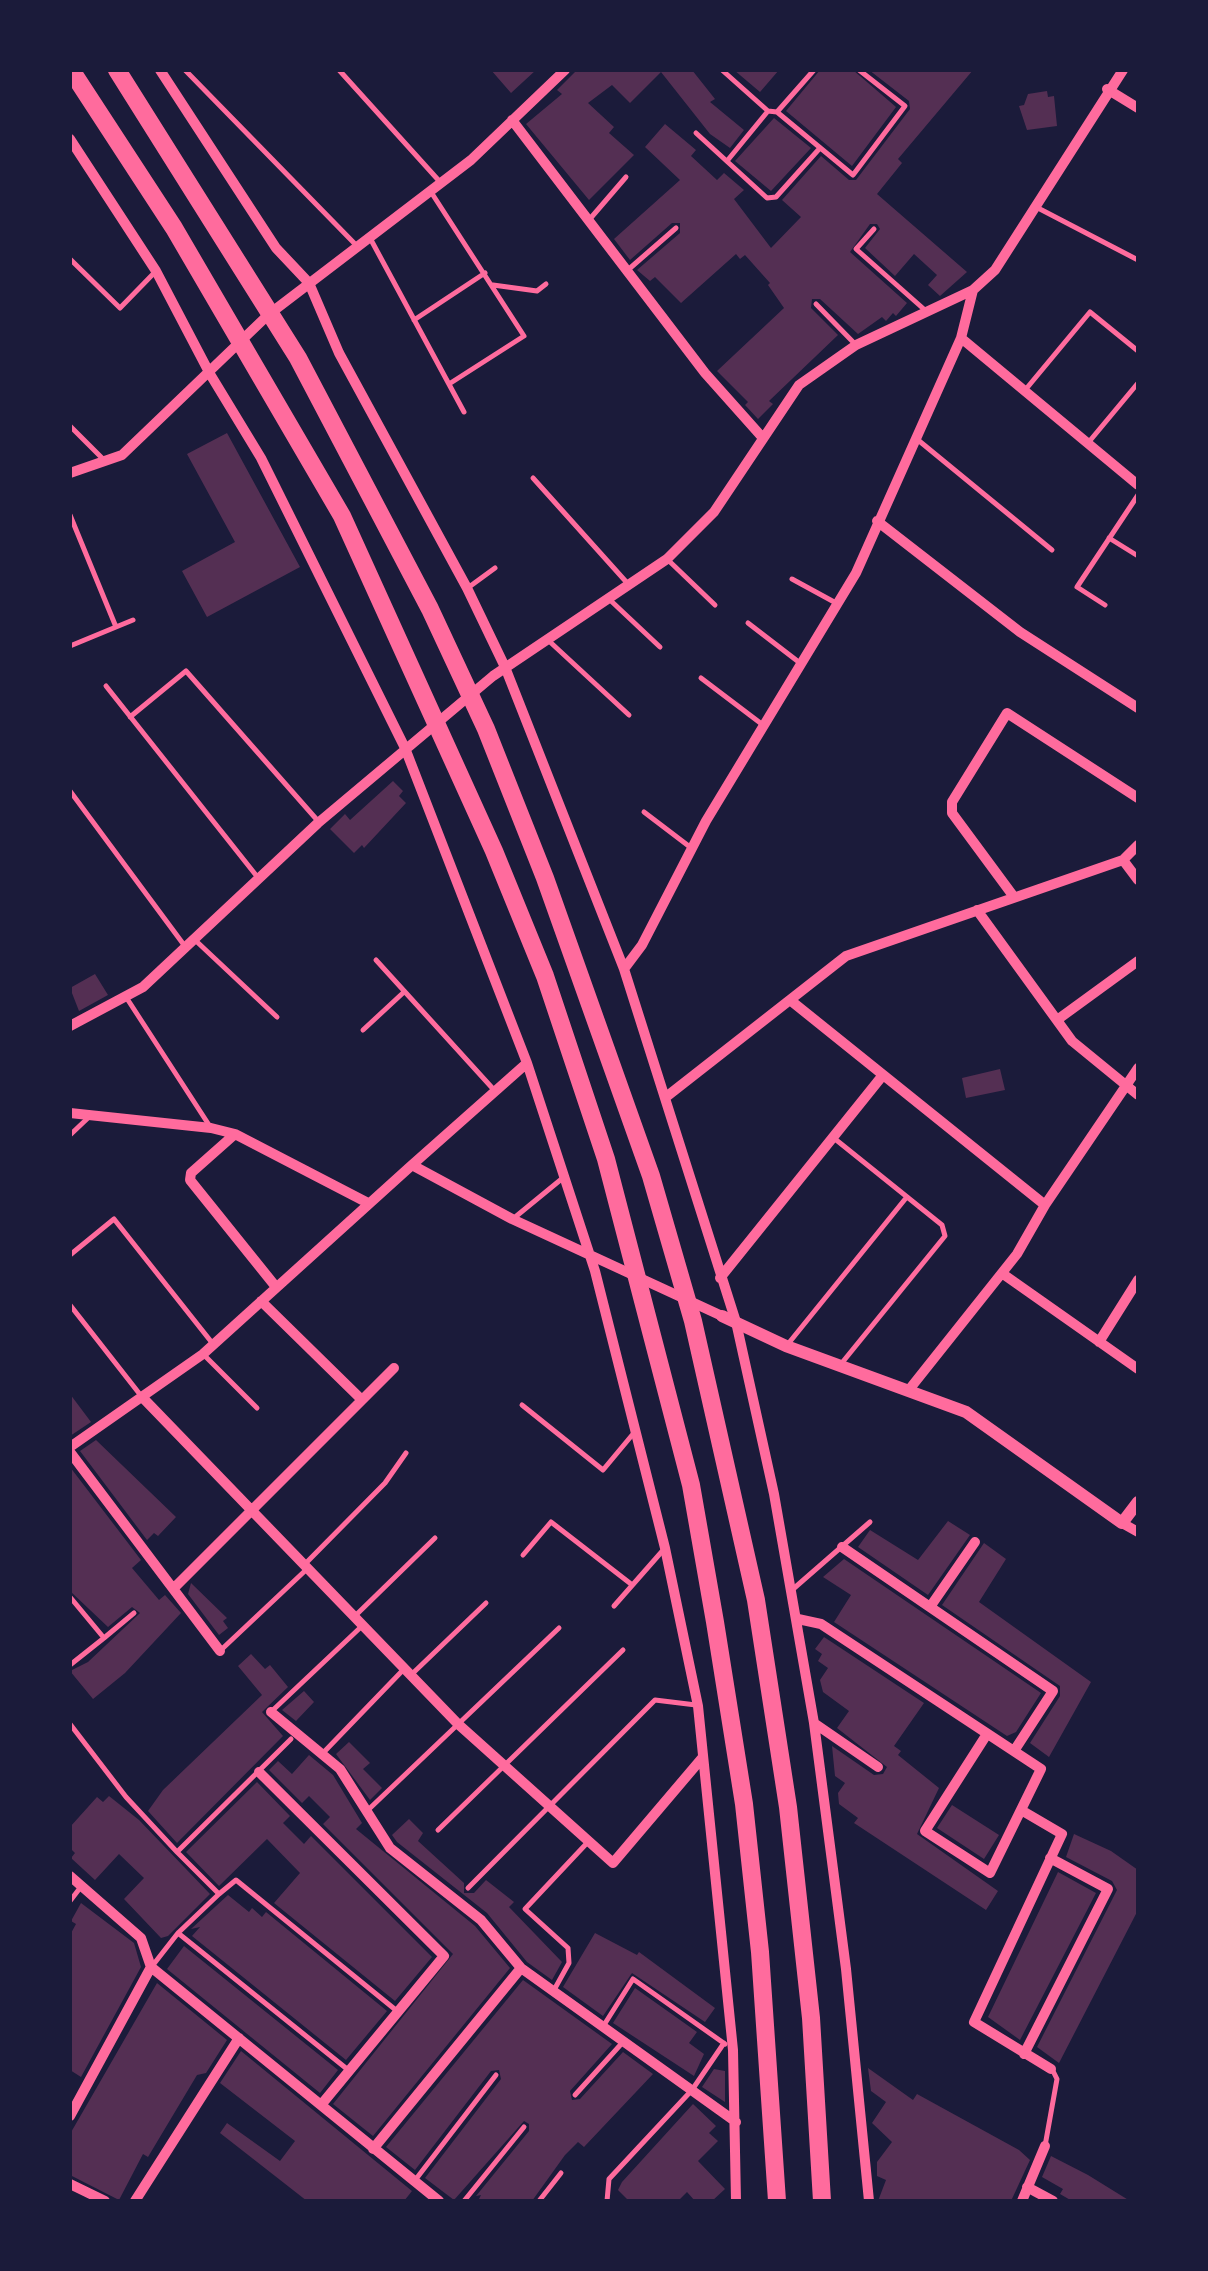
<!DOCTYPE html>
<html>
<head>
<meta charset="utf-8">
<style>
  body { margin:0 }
  #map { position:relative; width:1208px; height:2271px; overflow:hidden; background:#1b1b3a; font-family:Quicksand,sans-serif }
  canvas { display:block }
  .frame { position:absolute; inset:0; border:72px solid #1b1b3a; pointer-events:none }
</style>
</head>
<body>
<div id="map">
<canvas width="1208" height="2271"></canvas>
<div class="frame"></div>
</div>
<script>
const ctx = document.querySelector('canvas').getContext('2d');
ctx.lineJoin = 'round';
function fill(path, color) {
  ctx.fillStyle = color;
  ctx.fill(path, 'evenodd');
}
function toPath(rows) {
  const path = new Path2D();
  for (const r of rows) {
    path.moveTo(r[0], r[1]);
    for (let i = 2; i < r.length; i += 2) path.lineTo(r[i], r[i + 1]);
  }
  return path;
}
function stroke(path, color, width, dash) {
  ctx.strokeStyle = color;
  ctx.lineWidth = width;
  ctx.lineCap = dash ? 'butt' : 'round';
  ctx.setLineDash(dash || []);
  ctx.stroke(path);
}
fill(toPath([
  [491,70,536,70,511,93],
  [577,70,692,70,715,99,710,102,744,130,730,148,710,134,661,72,630,103,612,85,588,103,614,127,609,133,634,155,589,200,526,124,562,94,557,90],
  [734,70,779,70,760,92],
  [820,70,853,70,896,107,852,166,786,111],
  [869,70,973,70,898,159,902,163,877,194,967,272,940,296,928,285,937,275,914,254,895,276,865,248,880,229,877,224,870,224,850,252,907,303,896,316,893,313,886,321,882,317,858,334,820,299,812,299,811,308,838,335,769,401,773,404,758,419,745,405,748,402,717,371,784,308,768,285,770,283,745,255,740,259,736,254,681,303,655,277,650,281,637,270,680,233,680,223,672,223,630,260,614,239,680,180,645,147,665,124,696,150,691,156,717,180,724,173,744,190,734,199,771,248,801,217,782,200,821,156,849,180,856,180,910,109,909,101],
  [1047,91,1048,97,1054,96,1057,126,1027,130,1019,106,1024,105,1028,94],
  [774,118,811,148,771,191,735,161],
  [227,433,300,567,207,617,182,571,235,542,187,454],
  [393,781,403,791,399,796,406,803,364,848,362,845,354,853,330,829,345,814,350,820],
  [95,974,108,995,79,1011,70,988],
  [1000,1069,1005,1090,966,1098,962,1078],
  [70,1394,91,1422,70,1436],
  [96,1440,176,1517,158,1536,154,1533,147,1540,80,1451],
  [70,1467,141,1560,132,1568,159,1600,165,1595,181,1613,125,1673,93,1699,70,1671,88,1662,140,1613,132,1607,108,1627,70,1591],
  [948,1521,970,1535,928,1595,858,1547,870,1530,918,1560],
  [984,1543,1006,1559,979,1602,1091,1682,1049,1757,1030,1743,1060,1696,1060,1686,942,1605],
  [844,1559,1041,1693,1016,1732,1007,1736,834,1622,851,1595,823,1577],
  [191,1583,227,1618,223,1621,228,1628,219,1635,188,1594],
  [824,1637,924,1703,894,1746,901,1751,898,1755,939,1788,917,1834,998,1891,986,1910,854,1823,858,1818,839,1804,838,1793,845,1783,835,1776,832,1746,874,1775,883,1774,887,1767,837,1728,849,1711,823,1692,820,1680,828,1668,818,1661,822,1654,815,1649],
  [251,1654,265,1669,270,1665,288,1687,262,1712,283,1736,177,1843,148,1811,163,1790,262,1695,238,1666],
  [304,1691,314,1702,296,1721,282,1710],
  [349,1742,370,1763,363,1769,382,1788,370,1800,336,1754],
  [309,1755,333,1775,362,1823,356,1829,475,1926,510,1968,373,2136,333,2104,453,1954,323,1824,330,1817,309,1796,302,1803,269,1770,278,1761,292,1774],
  [257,1782,290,1816,283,1823,304,1844,311,1836,432,1957,395,2001,274,1903,300,1873,267,1839,219,1886,186,1852],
  [109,1796,139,1820,210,1894,168,1936,161,1938,124,1899,144,1878,119,1854,95,1880,71,1858,75,1853,70,1848,70,1827,97,1797,103,1802],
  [952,1805,999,1835,984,1859,937,1828],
  [409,1819,423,1833,418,1841,464,1883,464,1893,474,1893,486,1880,514,1902,509,1907,562,1962,552,1980,527,1962,487,1913,397,1842,392,1835],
  [1074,1834,1111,1851,1138,1870,1138,1910,1059,2063,1037,2047,1117,1890,1112,1881,1066,1857],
  [1058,1872,1096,1893,1020,2040,988,2017],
  [228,1895,249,1912,252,1908,262,1917,266,1912,387,2011,346,2060,192,1936,200,1927,191,1929],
  [81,1903,134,1943,141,1967,81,2077,70,2070,70,1935,76,1924,71,1921],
  [595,1933,637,1955,639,1952,715,2008,705,2022,632,1973,603,2016,563,1987],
  [184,1946,338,2070,320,2093,167,1969],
  [523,1980,612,2044,570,2091,572,2100,580,2099,623,2052,653,2074,584,2147,578,2142,565,2155,532,2201,478,2201,481,2195,476,2196,529,2131,529,2124,524,2121,454,2200,425,2178,501,2079,499,2070,491,2071,415,2170,386,2147],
  [157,1983,227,2040,206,2073,197,2075,148,2157,143,2154,119,2200,70,2175,70,2134],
  [635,1988,697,2032,689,2043,704,2054,694,2076,613,2023],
  [241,2051,412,2191,404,2201,307,2201,220,2133,227,2123,280,2161,295,2141,220,2083],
  [868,2068,913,2100,917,2094,1019,2150,1030,2160,1011,2201,878,2201,886,2180,877,2176,877,2162,892,2142,872,2123,886,2102,871,2091],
  [714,2069,725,2071,725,2102,702,2087],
  [693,2104,716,2126,709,2133,718,2141,698,2161,725,2189,712,2201,695,2201,687,2192,678,2201,629,2201,618,2190,622,2182],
  [1051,2156,1088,2175,1130,2201,1072,2201,1060,2194,1063,2189,1042,2177]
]), '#542f53');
stroke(toPath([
  [185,70,355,244],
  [339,70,441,183],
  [722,70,768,111,777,112,814,70],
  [777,112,853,175,905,106,859,70],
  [696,133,767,198,776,197,820,148],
  [727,161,768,111],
  [431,192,524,336,449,384],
  [1036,207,1138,260],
  [589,220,626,177],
  [874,229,856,249,926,311],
  [370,238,464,412],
  [70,259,120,308,156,271],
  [629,269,676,228],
  [493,285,537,291,546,284],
  [816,304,854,343],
  [414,320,485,273],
  [1026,389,1090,312,1138,351],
  [70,426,103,459],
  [918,440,1052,550],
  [1088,443,1138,383],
  [533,478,629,585],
  [70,515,116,627,70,646],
  [1109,538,1138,556],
  [667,559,715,605],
  [792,579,836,603],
  [469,587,495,568],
  [610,600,660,647],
  [1105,605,1077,587,1138,495],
  [748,623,800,663],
  [116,627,133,620],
  [549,641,629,715],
  [701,678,763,725],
  [106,686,259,879],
  [130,717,186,671,318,821],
  [70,791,184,945],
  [644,812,690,847],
  [195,940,277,1017],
  [376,960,495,1091],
  [126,997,209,1125],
  [363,1030,404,992],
  [70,1135,89,1117],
  [835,1139,942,1225,945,1236,841,1364],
  [514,1218,564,1177],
  [70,1255,114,1219,213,1344],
  [70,1305,142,1397],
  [788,1344,906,1198],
  [205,1356,257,1408],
  [522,1405,603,1470,633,1434],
  [523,1555,551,1522,631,1584],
  [306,1563,385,1483,406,1453],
  [792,1590,870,1522],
  [70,1597,104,1638,70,1665],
  [614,1606,665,1548],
  [356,1615,435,1538],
  [104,1638,134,1613],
  [222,1649,308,1568],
  [412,1674,486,1603],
  [273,1710,362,1626],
  [70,1724,126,1797,177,1852],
  [323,1753,404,1669],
  [368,1810,559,1628],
  [438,1830,623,1650],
  [468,1888,655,1700,696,1705],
  [219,1894,236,1880,397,2011],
  [70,1901,80,1888],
  [178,1933,347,2069],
  [153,1965,178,1933,219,1894,177,1852,291,1739],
  [554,1990,569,1963,568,1948,525,1909,587,1843],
  [604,2025,633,1979,725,2044],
  [575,2095,623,2042],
  [1045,2146,1057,2079,1053,2071],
  [416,2179,496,2075],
  [464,2201,524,2127],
  [539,2201,561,2173],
  [607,2201,609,2179,692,2090,724,2043]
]), '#ff6b9d', 5);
stroke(toPath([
  [160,70,276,248,309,283,339,353,467,588,505,667,624,969,736,1322,774,1494,814,1723,846,1969,869,2201],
  [1107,89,1138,108],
  [512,120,705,373,762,437],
  [70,139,156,271,210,374,261,458,405,748,527,1063,595,1271,665,1548,698,1706,733,2050,736,2201],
  [961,338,1138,485],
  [70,473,122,455,268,315,471,160,565,70],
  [877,521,1020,632,1138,708],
  [1123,860,1138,880],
  [1014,897,952,813,952,802,1007,713,1138,798],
  [977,910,1072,1041,1138,1095],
  [624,969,642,945,706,821,856,573,961,338,973,290],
  [790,1000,1045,1205],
  [1057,1020,1138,961],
  [70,1026,143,987,318,823,493,676,667,559,714,512,799,385,856,345,973,290,995,270,1123,70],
  [666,1097,846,956,1123,860,1138,845],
  [70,1113,211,1128,235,1134,368,1203],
  [235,1134,191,1173,190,1180,276,1287],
  [412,1165,527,1063],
  [1003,1274,1138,1369],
  [720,1278,883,1075],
  [261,1301,362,1400],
  [1099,1342,1138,1280],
  [908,1391,1017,1254,1045,1205,1138,1068],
  [144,1399,458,1724,613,1863,703,1757],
  [70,1447,203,1354,412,1165,512,1219,722,1316],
  [70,1452,220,1651],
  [1122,1523,1138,1532],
  [842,1547,1053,1691,1014,1751],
  [175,1587,394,1368],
  [930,1607,975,1542],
  [798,1619,821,1624,1041,1769,990,1873,925,1831,987,1734],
  [271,1712,340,1769,390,1848,481,1920,521,1968,736,2122],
  [814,1723,878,1767],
  [259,1772,444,1956,321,2105],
  [1021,1810,1062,1834,974,2022,1051,2069],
  [70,1876,141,1938,151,1967,439,2201],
  [1024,2054,1108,1889,1050,1858],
  [70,2116,151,1967],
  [373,2149,521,1968],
  [70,2184,105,2201],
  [1027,2187,1053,2201],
  [135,2201,239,2038],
  [1022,2201,1045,2146]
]), '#ff6b9d', 10);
stroke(toPath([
  [722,1316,786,1346,966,1412,1122,1523,1138,1502]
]), '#ff6b9d', 12);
stroke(toPath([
  [71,70,174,228,342,516,494,851,545,976,606,1159,691,1485,715,1622,744,1804,760,1952,777,2201],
  [117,70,298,358,430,609,486,729,545,878,651,1176,693,1321,756,1600,788,1807,811,2018,822,2201]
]), '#ff6b9d', 18);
</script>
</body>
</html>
